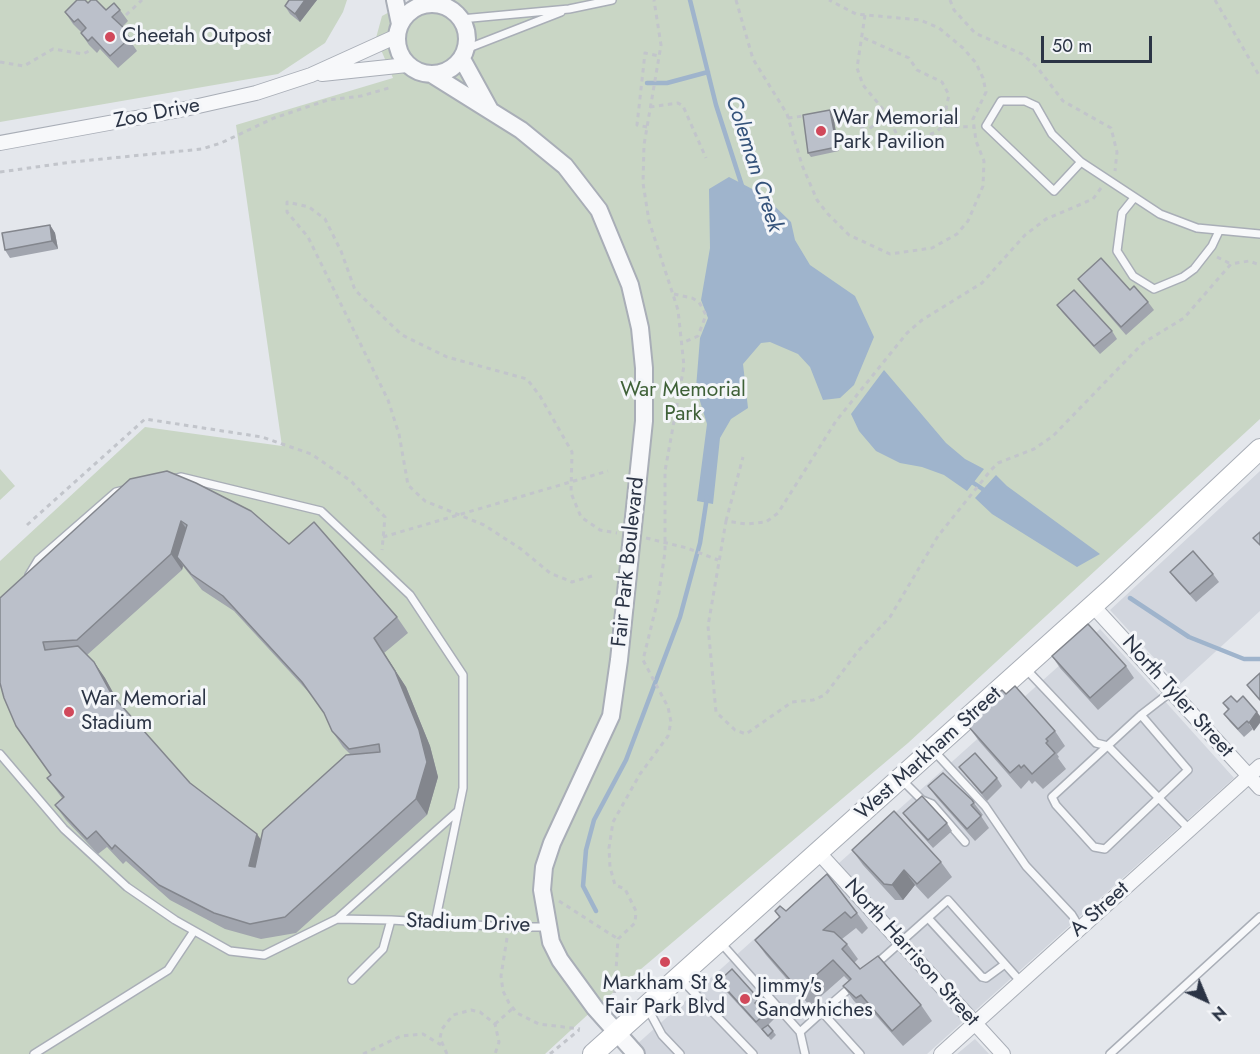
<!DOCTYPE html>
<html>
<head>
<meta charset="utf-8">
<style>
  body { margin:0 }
  #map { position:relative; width:1260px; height:1054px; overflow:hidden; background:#e4e7ec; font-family:Jost,sans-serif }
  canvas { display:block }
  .north { position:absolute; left:1176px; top:970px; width:60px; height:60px; -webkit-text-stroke:4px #f4f6f9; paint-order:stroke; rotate:136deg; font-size:16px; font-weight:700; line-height:24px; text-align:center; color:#2b3445 }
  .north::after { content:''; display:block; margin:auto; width:21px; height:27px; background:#2b3445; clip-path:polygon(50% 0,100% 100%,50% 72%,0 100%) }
  .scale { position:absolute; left:1041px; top:36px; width:111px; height:27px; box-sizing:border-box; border:3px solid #2b3445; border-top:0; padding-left:8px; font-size:18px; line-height:21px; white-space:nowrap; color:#2b3445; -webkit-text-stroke:4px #f4f6f9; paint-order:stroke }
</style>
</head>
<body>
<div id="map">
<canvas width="1260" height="1054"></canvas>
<div class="north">N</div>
<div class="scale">50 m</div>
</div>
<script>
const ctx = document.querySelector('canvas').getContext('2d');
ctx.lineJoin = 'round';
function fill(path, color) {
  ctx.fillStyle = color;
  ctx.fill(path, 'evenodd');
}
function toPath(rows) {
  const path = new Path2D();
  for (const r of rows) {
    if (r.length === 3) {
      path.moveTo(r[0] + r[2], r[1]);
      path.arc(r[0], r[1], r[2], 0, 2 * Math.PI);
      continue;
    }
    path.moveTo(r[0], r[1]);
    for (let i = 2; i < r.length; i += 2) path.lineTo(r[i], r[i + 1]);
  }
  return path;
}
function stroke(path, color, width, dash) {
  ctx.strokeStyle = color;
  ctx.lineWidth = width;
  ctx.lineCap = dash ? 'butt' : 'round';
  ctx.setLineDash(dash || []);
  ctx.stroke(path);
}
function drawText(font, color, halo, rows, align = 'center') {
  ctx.font = font + ' Jost,sans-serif';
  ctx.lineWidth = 6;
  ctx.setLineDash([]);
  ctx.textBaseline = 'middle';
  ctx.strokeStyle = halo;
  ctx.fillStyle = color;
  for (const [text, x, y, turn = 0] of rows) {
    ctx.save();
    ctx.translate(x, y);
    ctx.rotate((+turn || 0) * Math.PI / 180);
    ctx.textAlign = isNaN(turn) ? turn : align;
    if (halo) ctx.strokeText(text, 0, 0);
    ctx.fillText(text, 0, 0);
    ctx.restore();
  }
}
fill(toPath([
  [1260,471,1260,611,1179,685,1110,610],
  [1100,629,1234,778,927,1054,626,1054],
  [975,1039,989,1054,957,1054]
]), '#d2d6de');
fill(toPath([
  [0,0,347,0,343,12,325,43,278,74,0,122],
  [412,0,1260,0,1260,419,908,743,595,1008,545,1054,0,1054,0,561,145,427,282,446,236,125,393,78,376,38,382,16],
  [0,469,15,486,0,500]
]), '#c9d6c5');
fill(toPath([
  [729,177,762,194,791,222,795,240,810,265,855,296,874,337,854,385,840,398,823,400,810,367,798,354,770,342,761,343,743,364,748,408,731,419,720,438,713,504,697,501,707,424,696,388,700,338,708,318,701,300,710,248,709,189],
  [884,370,946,443,965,459,984,469,967,491,944,475,922,467,900,463,876,451,859,431,851,414],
  [996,475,1007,486,1100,554,1077,567,992,514,975,498]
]), '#9fb4cc');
stroke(toPath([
  [690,0,716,105,743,189],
  [647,83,667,83,708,72],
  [969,480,987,492],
  [1130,598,1189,637,1244,659,1260,659],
  [596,911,583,886,586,850,594,820,626,760,680,617,700,543,707,497]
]), '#9fb4cc', 4.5);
const service = toPath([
  [461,19,569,9,612,0],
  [466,49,561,12],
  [1081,162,1054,191,986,126,1001,101,1025,101,1036,106,1052,134,1081,162,1160,214,1197,228,1260,234],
  [1134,198,1122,213,1117,251,1133,276,1154,289,1183,277,1194,269,1212,246,1219,231],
  [173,479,181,477,321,511,410,595,463,675,463,788,435,923],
  [29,575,38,560,116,492,124,490],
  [1026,669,1096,743,1108,746,1190,830],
  [1141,715,1188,770,1105,849,1094,847,1056,805,1052,797,1141,715,1172,691],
  [933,750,985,806,1026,866,1072,915,1080,928],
  [0,754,64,829,127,887,175,920,230,951,264,955,337,919,391,920],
  [901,779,922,800,932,804,965,842],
  [928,918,982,977,986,978,1005,964],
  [337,919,458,811],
  [721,943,800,1032,822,1012,860,1054],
  [875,965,948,900,1021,982],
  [680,978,753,1054],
  [352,980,383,949,391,920,508,927,547,927],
  [647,1007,662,1035,680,1054],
  [822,1012,853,985],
  [800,1032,805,1054],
  [34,1054,168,970,194,931],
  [1110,1054,1260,917]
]);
const minor = toPath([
  [322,74,407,65],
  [0,143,185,109,256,93,311,75,397,36],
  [1093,606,1260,788],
  [819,853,1003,1054],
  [941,1054,1260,766]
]);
const tertiary = toPath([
  [395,0,400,24],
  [432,39,35],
  [462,59,490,110],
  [433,75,521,130,565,166,599,210,630,285,640,328,644,368,644,421,619,660,611,716,552,843,544,867,542,890,551,942,560,960,595,1008,636,1054]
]);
const secondary = toPath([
  [593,1054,1109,591,1260,449]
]);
stroke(service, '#a9aeb7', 10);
stroke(minor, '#a9aeb7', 16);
stroke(tertiary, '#a9aeb7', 20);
stroke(secondary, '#a9aeb7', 22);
stroke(toPath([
  [736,0,753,59,787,114,802,165,817,200,827,213,849,235,890,254,932,248,957,234,968,221,983,186,984,161,976,141,973,119,986,92,983,78,976,63,963,48,939,28,920,20,856,14,829,0],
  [950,0,954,10,975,33,1022,54,1037,67,1063,101,1111,128,1117,152,1115,171],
  [1215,0,1260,77],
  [126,15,142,0],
  [865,15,857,68,863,85,887,114,900,141,906,143,916,140,936,132,943,126,973,127],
  [864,38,909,58,917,70,942,82,949,95,946,108,954,118,956,126],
  [0,62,24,66,53,49,83,54,91,50],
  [650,107,678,103,683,106,706,158],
  [829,112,834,111,839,117,859,124,867,132],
  [788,118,804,116],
  [647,127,637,125,645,53,659,56],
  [838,144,860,137,887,114],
  [0,172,72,162,202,149,221,143,274,118,328,100,361,96,389,88],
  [1101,188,1093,199,1046,219,1025,235,982,283,922,320,907,333,836,421,778,513,766,522,746,524,726,521,708,626,716,712,735,730,746,734,792,702,813,700,825,695,858,651,890,617,938,536,991,470,998,463,1034,449,1053,436,1143,343,1184,318,1231,264,1249,261,1260,265],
  [1217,257,1231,264],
  [674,294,692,298,699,302,706,315,698,336,682,343],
  [726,521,743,457],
  [27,525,145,419,262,437,311,454,351,481,385,517,382,550],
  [383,537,608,471],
  [646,538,687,548,718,560],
  [592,576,572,582,550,573,521,549,484,525,425,501,408,485,399,434,388,400,308,237,287,212,287,202,309,207,325,219,341,251,355,290,402,335,447,357,527,379,540,396,572,452,571,493,581,517,600,530,617,533],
  [559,901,618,939],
  [507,938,501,976,503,991,509,1003,517,1013,539,1024,580,1029],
  [614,1002,618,939,635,923,636,911,625,889,615,885,610,867,609,848,613,822,640,774,668,736,671,722,668,707,643,660,658,599,665,552,665,471,684,366,678,310,649,221,643,183,644,145,661,45,654,0],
  [495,1024,513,1008],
  [363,1054,401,1036,423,1034,441,1045],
  [447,1054,440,1038,442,1029,453,1015,471,1010,480,1012,495,1024,499,1042,495,1054],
  [550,1054,579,1030]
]), '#c2c5cb', 3, [4.5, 4.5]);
stroke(service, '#f7f8fa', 7);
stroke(minor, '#f7f8fa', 14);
stroke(tertiary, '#f7f8fa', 16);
stroke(secondary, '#fff', 20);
fill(toPath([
  [289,0,317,0,300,22,290,14,285,6],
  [120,10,128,21,122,27,133,41,131,42,137,51,118,68,100,49,97,53,89,45,81,33,81,32,73,24,65,12],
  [833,114,839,151,811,157,808,153],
  [50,225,55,233,58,249,10,258,5,250],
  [1078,279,1130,290,1148,302,1154,310,1126,335,1084,287],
  [1057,305,1112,331,1117,339,1100,354,1063,313],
  [130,479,289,544,397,617,408,633,384,653,406,687,430,746,438,777,427,815,296,933,261,939,225,929,170,900,126,861,123,864,107,847,98,854,66,820,55,805,62,798,47,778,51,775,4,698],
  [183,566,202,590,234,611,313,697,325,713,332,731,343,747,351,755,261,840,190,783,119,703,105,678,94,662,87,655,182,570],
  [1170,572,1213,574,1219,582,1196,602,1176,580],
  [1052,656,1126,666,1134,678,1098,710,1060,668],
  [1006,694,1055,731,1065,746,1057,754,1059,757,1058,758,1066,769,1043,789,1035,781,1032,784,1029,780,1021,789,979,741,968,726],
  [1231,696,1254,731,1253,729,1244,737,1230,722,1224,714,1228,710,1223,703],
  [959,767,997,778,1002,786,987,801],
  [928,786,974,803,983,815,981,816,989,828,975,841,937,798],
  [903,813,947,823,952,831,933,848,909,821],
  [852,850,941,862,952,877,928,899,915,885,903,900,895,900,863,865],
  [775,911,857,913,868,928,862,934,856,928,842,939,847,944,858,959,854,963,860,969,921,1005,932,1021,903,1046,872,1011,867,1014,854,1001,843,986,849,981,844,976,810,1006,766,955,755,940,780,918],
  [719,981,759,999,774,1019,768,1025,776,1035,771,1040,724,989]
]), '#a1a5ae');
fill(toPath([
  [305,0,317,0,300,22,295,14],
  [830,110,833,114,839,151,837,147],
  [50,225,55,233,58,249,52,241],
  [181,521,192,537,177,557,183,566,182,570,171,554],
  [374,638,406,687,430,746,438,777,427,815,416,799],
  [94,662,105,678,123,711,112,695],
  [1257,712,1260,716,1260,723,1254,731,1249,723],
  [257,834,268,850,260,882,249,866],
  [904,870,915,885,903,900,892,885]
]), '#83868d');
const building = toPath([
  [77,0,85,0,88,3,91,0,96,0,106,10,114,3,120,10,112,17,125,29,122,32,129,39,110,56,92,37,88,41,81,33,86,28,78,19,74,22,65,12,77,0],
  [289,0,305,0,295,14,285,6,289,0],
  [830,110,837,147,808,153,803,115,830,110],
  [50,225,52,241,5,250,2,233,50,225],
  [1101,258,1130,290,1134,286,1148,302,1121,327,1078,279,1101,258],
  [1074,290,1112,331,1094,346,1057,305,1074,290],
  [167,471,196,483,251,511,289,544,314,522,397,617,374,638,395,671,419,730,427,762,416,799,285,917,250,924,214,913,159,885,115,845,112,849,96,831,87,839,55,805,64,797,47,778,51,775,16,726,4,698,0,683,0,598,130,479,167,471],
  [181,521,187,525,177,557,191,574,223,596,302,682,324,713,332,731,349,749,379,744,380,752,346,755,263,830,255,867,249,866,257,834,190,783,112,695,94,662,78,646,45,650,43,642,77,640,171,554,181,521],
  [1260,532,1260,545,1253,538,1260,532],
  [1193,551,1213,574,1190,594,1170,572,1193,551],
  [1088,624,1126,666,1090,698,1052,656,1088,624],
  [1260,673,1260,700,1247,685,1260,673],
  [1015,686,1055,731,1046,739,1048,741,1046,743,1055,753,1032,774,1024,765,1021,768,1019,765,1010,773,968,726,978,717,975,714,1002,690,1006,694,1015,686],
  [1231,696,1237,702,1243,696,1257,712,1249,723,1247,721,1238,729,1224,714,1229,709,1223,703,1231,696],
  [975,753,997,778,982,793,959,767,975,753],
  [943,773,972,800,974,803,971,805,981,816,967,829,928,786,943,773],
  [922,796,947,823,928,840,903,813,922,796],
  [894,811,941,862,917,884,904,870,892,885,884,884,852,850,894,811],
  [827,874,857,913,851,918,845,912,823,930,834,932,847,944,842,949,860,969,878,956,921,1005,892,1031,861,995,856,998,843,986,851,979,833,960,799,990,755,940,780,917,775,911,780,906,786,911,827,874],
  [732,969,759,999,755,1003,760,1009,764,1006,769,1011,756,1022,719,981,732,969],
  [768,1025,773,1031,768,1036,762,1029,768,1025]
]);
fill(building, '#bbc0ca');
stroke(building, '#83868d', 1.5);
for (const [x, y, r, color] of [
  [110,37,6,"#d1495b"],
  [821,131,6,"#d1495b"],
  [69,712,6,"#d1495b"],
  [665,962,6,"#d1495b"],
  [745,999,6,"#d1495b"]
]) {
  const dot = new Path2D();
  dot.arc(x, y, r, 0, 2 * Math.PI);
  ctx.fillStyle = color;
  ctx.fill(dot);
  stroke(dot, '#f4f6f9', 2);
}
drawText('21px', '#2b3445', '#f4f6f9', [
  ["Cheetah Outpost",122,37],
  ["War Memorial",833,119],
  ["Park Pavilion",833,143],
  ["War Memorial",81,700],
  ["Stadium",81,724],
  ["Markham St &",665,984,"center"],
  ["Fair Park Blvd",665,1008,"center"],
  ["Jimmy's",757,987],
  ["Sandwhiches",757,1011]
], 'left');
drawText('21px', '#2b3445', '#f4f6f9', [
  ["Zoo Drive",157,114,-11],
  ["Fair Park Boulevard",629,562,-84],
  ["North Tyler Street",1177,697,48],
  ["West Markham Street",929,754,-42],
  ["A Street",1100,910,-42],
  ["Stadium Drive",468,924,2],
  ["North Harrison Street",911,953,48]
]);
drawText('21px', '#3f6138', '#f4f6f9', [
  ["War Memorial",683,391],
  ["Park",683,415]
]);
drawText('italic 22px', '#34527a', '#f4f6f9', [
  ["Coleman Creek",753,164,72]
]);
</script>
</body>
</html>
